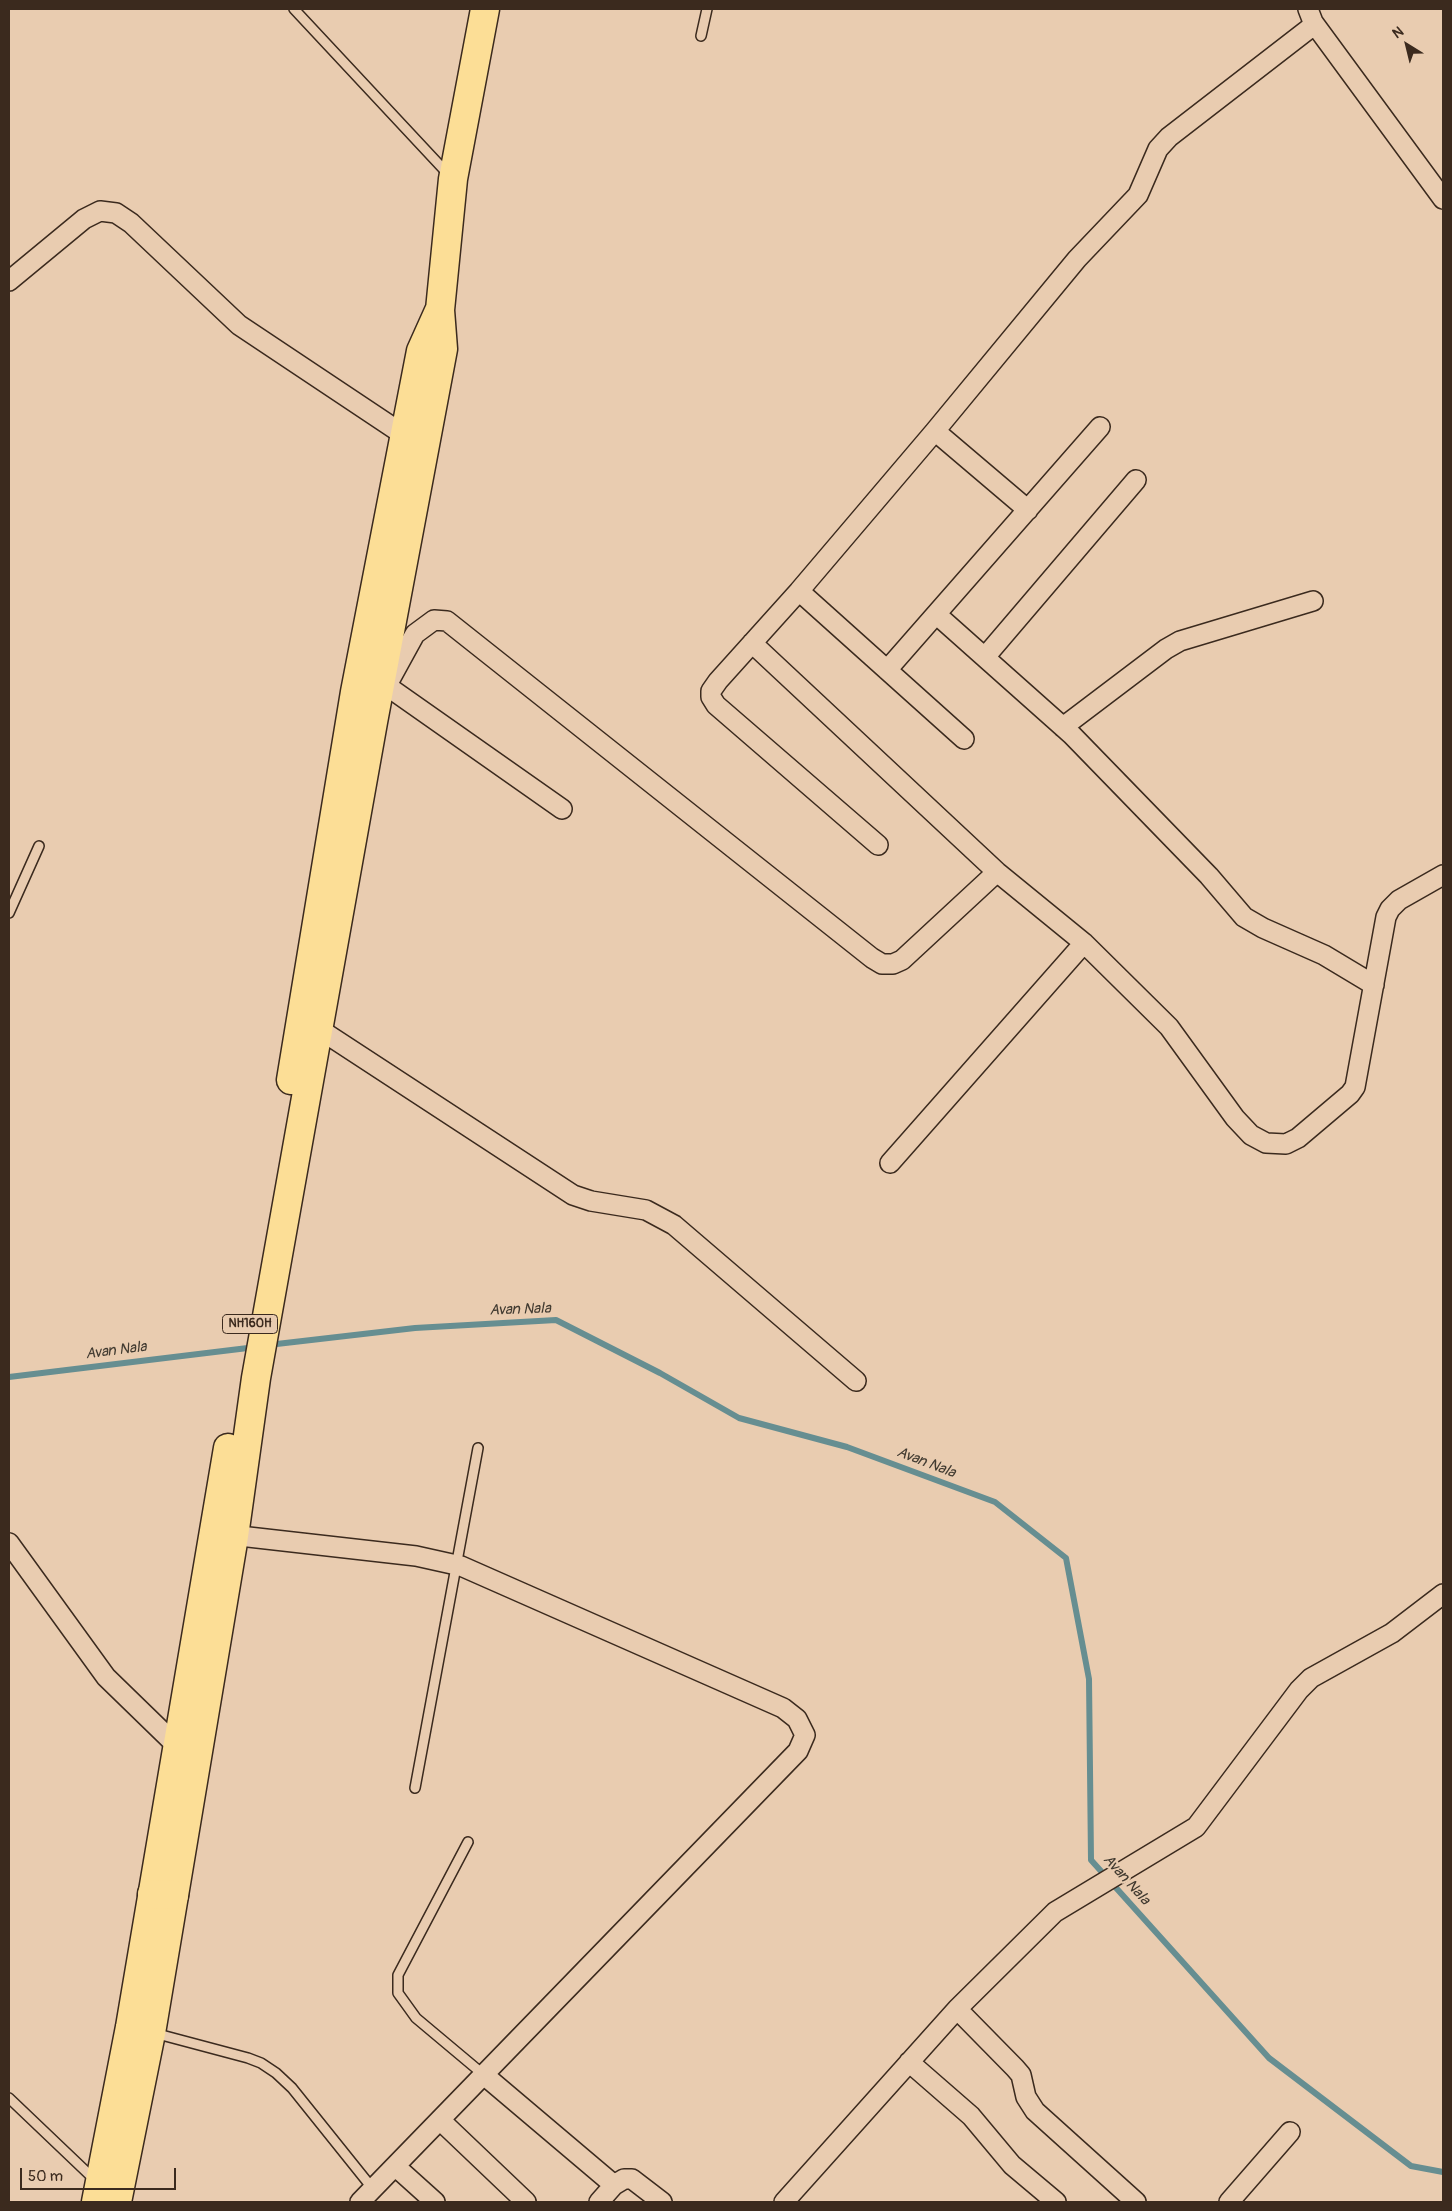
<!DOCTYPE html>
<html>
<head>
<meta charset="utf-8">
<style>
  body { margin:0 }
  #map { position:relative; width:1452px; height:2211px; overflow:hidden; background:#e9ccb0; font-family:Pangolin,sans-serif }
  canvas { display:block }
  .frame { position:absolute; inset:0; border:10px solid #3b2a1e; pointer-events:none }
  .north { position:absolute; left:1382px; top:20px; width:50px; height:50px; -webkit-text-stroke:4px #e9ccb0; paint-order:stroke; rotate:324deg; font-size:14px; font-weight:700; line-height:20px; text-align:center; color:#3b2a1e }
  .north::after { content:''; display:block; margin:auto; width:18px; height:22px; background:#3b2a1e; clip-path:polygon(50% 0,100% 100%,50% 72%,0 100%) }
  .scale { position:absolute; left:20px; top:2168px; width:156px; height:22px; box-sizing:border-box; border:2px solid #3b2a1e; border-top:0; padding-left:6px; font-size:15px; line-height:18px; white-space:nowrap; color:#3b2a1e; -webkit-text-stroke:4px #e9ccb0; paint-order:stroke }
</style>
</head>
<body>
<div id="map">
<canvas width="1452" height="2211"></canvas>
<div class="frame"></div>
<div class="north">N</div>
<div class="scale">50 m</div>
</div>
<script>
const ctx = document.querySelector('canvas').getContext('2d');
ctx.lineJoin = 'round';
function toPath(rows) {
  const path = new Path2D();
  for (const r of rows) {
    path.moveTo(r[0], r[1]);
    for (let i = 2; i < r.length; i += 2) path.lineTo(r[i], r[i + 1]);
  }
  return path;
}
function stroke(path, color, width, dash) {
  ctx.strokeStyle = color;
  ctx.lineWidth = width;
  ctx.lineCap = dash ? 'butt' : 'round';
  ctx.setLineDash(dash || []);
  ctx.stroke(path);
}
function drawText(font, color, halo, rows, align = 'center') {
  ctx.font = font + ' Pangolin,sans-serif';
  ctx.lineWidth = 4.5;
  ctx.setLineDash([]);
  ctx.textBaseline = 'middle';
  ctx.strokeStyle = halo;
  ctx.fillStyle = color;
  for (const [text, x, y, turn = 0] of rows) {
    ctx.save();
    ctx.translate(x, y);
    ctx.rotate((+turn || 0) * Math.PI / 180);
    ctx.textAlign = isNaN(turn) ? turn : align;
    if (halo) ctx.strokeText(text, 0, 0);
    ctx.fillText(text, 0, 0);
    ctx.restore();
  }
}
stroke(toPath([
  [268,1345,415,1328,556,1320,660,1373,739,1418,847,1447,995,1502,1066,1558,1089,1679,1091,1860,1269,2058,1411,2166,1443,2172],
  [9,1377,256,1347]
]), '#668e91', 6);
const lane = toPath([
  [294,9,448,174],
  [701,36,707,9],
  [9,913,39,846],
  [415,1788,478,1448],
  [468,1842,398,1975,398,1993,416,2018,484,2075],
  [154,2033,248,2058,261,2063,276,2073,292,2088,373,2189],
  [9,2098,95,2180]
]);
const street = toPath([
  [1313,22,1443,199],
  [9,281,84,219,100,211,116,213,131,223,239,325,413,441],
  [935,431,1028,510],
  [799,591,964,739],
  [936,614,1072,735,1209,876,1244,917,1263,928,1324,955,1374,985],
  [752,643,997,872,1084,943,1169,1027,1235,1118,1251,1135,1266,1143,1286,1144,1298,1138,1350,1094,1355,1087,1386,917,1390,909,1399,900,1443,875],
  [985,657,1136,480],
  [887,670,1100,427],
  [377,679,562,809],
  [387,685,415,634,434,620,447,621,872,958,882,964,893,964,902,960,997,872],
  [1063,727,1166,649,1180,641,1313,601],
  [878,845,716,705,711,697,711,691,718,681,799,591,935,431,1077,259,1138,195,1158,149,1169,137,1310,28,1313,22,1308,9],
  [319,1029,573,1195,591,1201,646,1210,674,1225,856,1381],
  [890,1163,1084,943],
  [222,1534,416,1556,461,1566,783,1708,797,1719,805,1735,798,1751,360,2202],
  [9,1543,106,1677,177,1746],
  [957,2009,1015,2068,1021,2075,1026,2097,1035,2111,1136,2202],
  [909,2062,971,2116,1012,2165,1056,2202],
  [484,2075,614,2185],
  [440,2120,526,2202],
  [395,2166,435,2202],
  [599,2202,614,2185,624,2179,632,2179,662,2202],
  [784,2202,957,2009,1055,1912,1196,1827,1299,1690,1311,1678,1392,1633,1443,1594],
  [1229,2202,1290,2132]
]);
const primary = toPath([
  [291,1080,355,692,421,351,439,311],
  [96,2202,130,2027,228,1448],
  [117,2202,151,2033,234,1536,256,1378,373,722,443,349,440,310,453,179,485,9]
]);
const highway = toPath([
  [152,1894,174,1895]
]);
stroke(lane, '#3b2a1e', 12);
stroke(street, '#3b2a1e', 22);
stroke(primary, '#3b2a1e', 31);
stroke(highway, '#3b2a1e', 31);
stroke(lane, '#e9ccb0', 9);
stroke(street, '#e9ccb0', 19);
stroke(primary, '#fcde96', 28);
stroke(highway, '#fcde96', 28);
for (const [x, y, w] of [
  [250,1324,55]
]) {
  const box = new Path2D();
  box.roundRect(x - w / 2, y - 9.5, w, 19, 4);
  ctx.fillStyle = '#e9ccb0';
  ctx.fill(box);
  stroke(box, '#3b2a1e', 1);
}
drawText('bold 12px', '#3b2a1e', null, [
  ["NH160H",250,1324]
]);
drawText('italic 15px', '#423b31', '#e9ccb0', [
  ["Avan Nala",520,1310,-2],
  ["Avan Nala",116,1351,-7],
  ["Avan Nala",926,1463,21],
  ["Avan Nala",1126,1880,48]
]);
</script>
</body>
</html>
